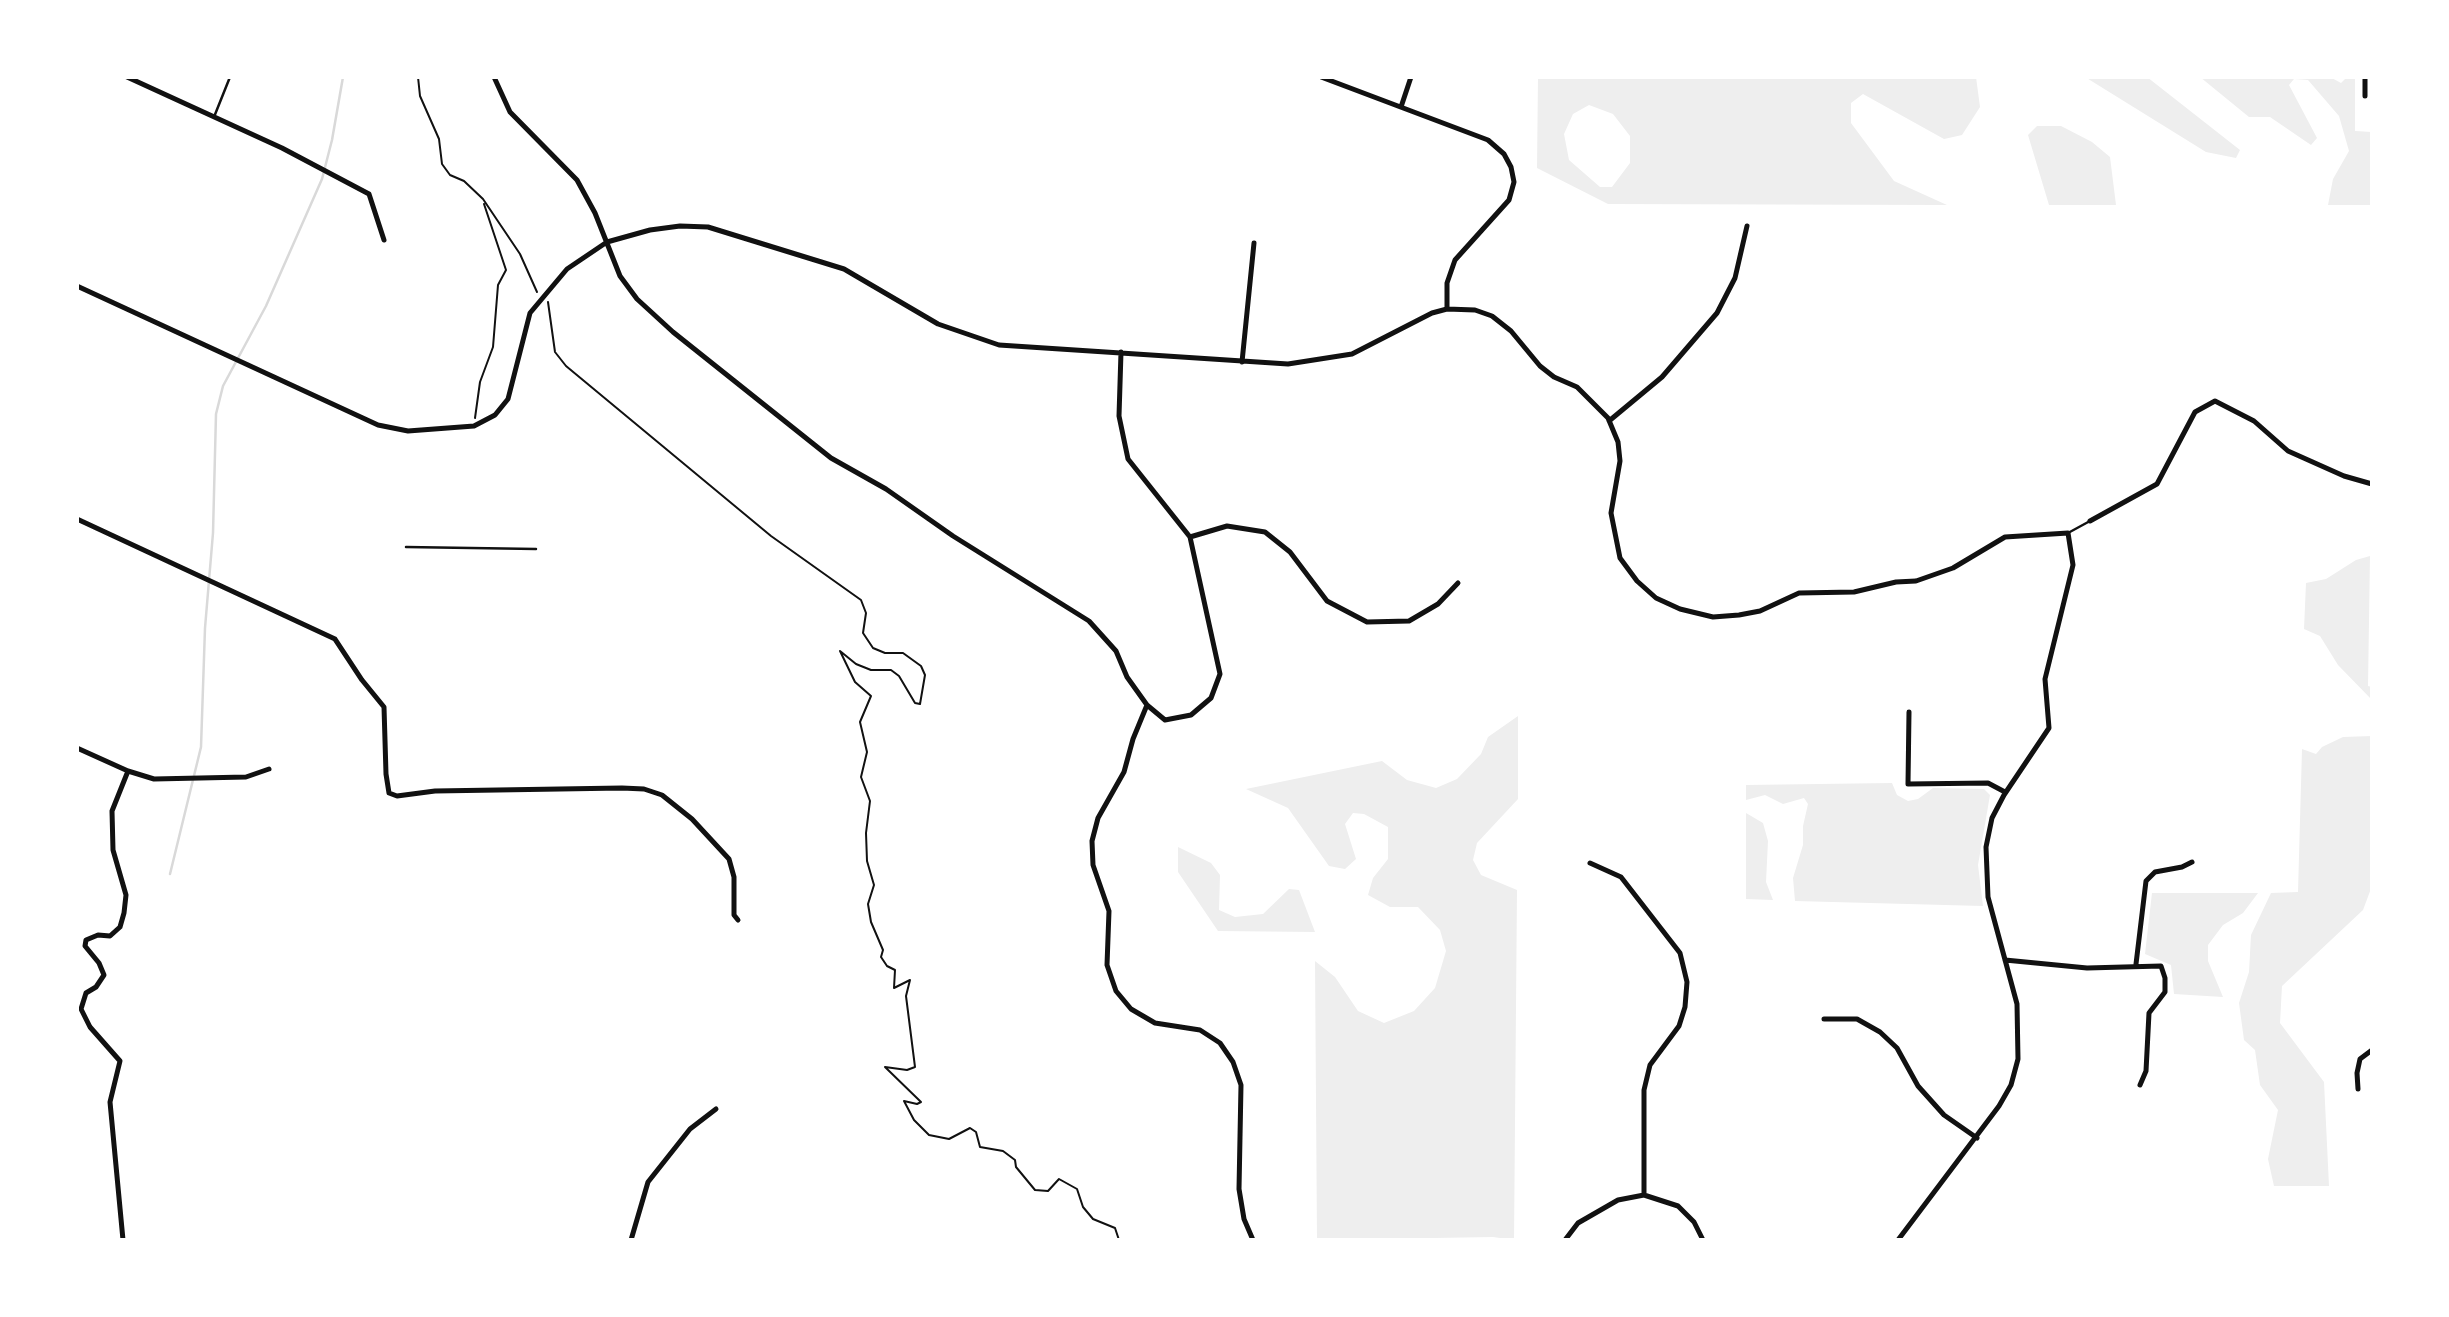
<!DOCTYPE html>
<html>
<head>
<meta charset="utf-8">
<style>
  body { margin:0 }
  #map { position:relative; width:2449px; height:1317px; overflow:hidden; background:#fff; font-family:"Open Sans",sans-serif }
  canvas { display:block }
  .frame { position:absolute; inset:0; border:79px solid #fff; pointer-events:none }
</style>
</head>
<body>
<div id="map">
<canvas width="2449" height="1317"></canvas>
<div class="frame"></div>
</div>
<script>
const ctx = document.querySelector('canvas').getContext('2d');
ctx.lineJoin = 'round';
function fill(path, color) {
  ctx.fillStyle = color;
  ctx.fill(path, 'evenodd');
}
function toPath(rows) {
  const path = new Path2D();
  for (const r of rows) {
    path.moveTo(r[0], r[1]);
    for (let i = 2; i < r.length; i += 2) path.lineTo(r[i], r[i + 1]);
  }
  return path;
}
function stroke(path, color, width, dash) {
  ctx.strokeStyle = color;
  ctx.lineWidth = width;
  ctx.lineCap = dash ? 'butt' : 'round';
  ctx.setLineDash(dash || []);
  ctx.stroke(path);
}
fill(toPath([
  [1538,77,1976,77,1980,107,1962,135,1944,139,1863,94,1851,103,1851,123,1894,181,1947,205,1608,204,1537,168],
  [1589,105,1613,114,1630,136,1630,163,1612,187,1600,187,1569,160,1564,134,1573,114],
  [2085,77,2147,77,2240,150,2236,158,2206,152],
  [2200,77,2330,77,2341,83,2347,77,2355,77,2355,131,2372,132,2372,205,2328,205,2333,179,2349,151,2339,116,2308,80,2294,79,2289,85,2317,138,2311,145,2270,117,2249,117],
  [2037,126,2061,126,2092,142,2110,157,2116,205,2049,205,2028,135],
  [2370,556,2368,686,2372,687,2372,700,2338,665,2320,636,2304,629,2306,583,2326,579,2356,560],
  [1518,716,1518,799,1477,843,1473,860,1481,875,1517,890,1514,1240,1493,1237,1317,1240,1315,961,1335,977,1358,1011,1384,1023,1414,1011,1435,988,1446,951,1440,930,1418,907,1390,907,1368,895,1373,878,1388,859,1388,827,1364,814,1353,813,1345,824,1356,859,1345,869,1329,866,1288,808,1246,789,1382,761,1407,780,1436,788,1457,779,1481,754,1488,737],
  [2372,736,2372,886,2363,910,2282,986,2280,1023,2324,1082,2329,1186,2274,1186,2268,1159,2278,1110,2260,1085,2255,1050,2244,1040,2239,1003,2249,972,2251,935,2271,893,2298,892,2302,749,2316,754,2322,747,2343,737],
  [1892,783,1897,795,1908,801,1918,799,1933,788,1984,789,1990,795,1978,865,1983,906,1795,901,1793,878,1803,845,1803,826,1808,804,1804,798,1783,804,1765,795,1746,800,1746,785],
  [1746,813,1763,823,1768,841,1766,882,1773,900,1746,899],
  [1178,847,1211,863,1220,875,1219,910,1235,917,1263,914,1289,889,1299,890,1315,932,1218,931,1178,872],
  [2152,893,2258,893,2243,913,2223,925,2208,945,2208,961,2223,997,2174,994,2171,965,2145,954]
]), '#eee');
stroke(toPath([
  [170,874,201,747,205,628,213,533,216,414,223,386,266,306,322,179,332,140,343,77]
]), '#d9d9d9', 2.5);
stroke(toPath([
  [418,77,420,96,439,139,442,164,450,175,464,181,483,199,520,254,537,292],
  [548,302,555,352,566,366,771,536,861,600,866,613,863,633,873,648,885,653,903,653,921,666,925,675,920,704,915,703,899,676,891,670,871,670,856,664,840,651,855,682,871,696,860,722,867,752,861,777,870,801,866,833,867,861,874,885,868,904,871,922,883,950,881,957,887,966,895,970,894,988,910,980,906,996,915,1067,907,1070,885,1067,921,1102,917,1104,904,1101,914,1120,929,1135,949,1139,970,1128,976,1132,980,1147,1003,1151,1015,1160,1016,1167,1035,1190,1048,1191,1059,1179,1077,1189,1083,1207,1093,1219,1115,1228,1119,1240],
  [475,418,480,382,493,347,498,285,506,270,484,204]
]), '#111', 2);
stroke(toPath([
  [214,117,230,77],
  [2068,533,2090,521],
  [406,547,536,549]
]), '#111', 2.5);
stroke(toPath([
  [127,77,282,148,369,194,384,240],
  [494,77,510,112,577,180,595,213,620,276,637,299,673,332,831,458,886,489,953,536,1089,621,1116,651,1127,677,1147,705,1165,720,1191,715,1211,698,1220,674,1190,537,1128,459,1119,416,1121,352],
  [1321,77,1488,140,1504,154,1511,167,1514,182,1509,200,1455,260,1447,283,1447,309],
  [2365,96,2365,77],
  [1401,107,1411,77],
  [77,286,378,425,408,431,474,426,495,415,508,399,530,313,567,269,607,242,650,230,680,226,708,227,844,269,938,324,999,345,1288,364,1352,354,1432,313,1447,309,1475,310,1492,316,1511,331,1540,366,1554,377,1577,387,1608,418,1618,442,1620,461,1611,513,1620,558,1637,581,1656,598,1680,609,1713,617,1739,615,1760,611,1799,593,1854,592,1896,582,1916,581,1953,568,2005,537,2068,533,2073,565,2045,679,2049,728,2004,795,1992,818,1986,847,1988,897,2017,1004,2018,1059,2011,1085,1999,1106,1898,1240],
  [1242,362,1254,243],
  [1609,421,1662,377,1717,313,1735,278,1747,226],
  [77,519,335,639,362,680,384,707,386,774,389,793,397,796,435,791,622,788,644,789,662,795,692,819,729,859,734,877,734,915,738,920],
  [2090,521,2157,484,2195,412,2215,401,2254,421,2288,451,2344,476,2372,484],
  [1190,537,1227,526,1265,532,1290,552,1327,601,1367,622,1409,621,1438,604,1458,583],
  [1147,705,1133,739,1124,772,1098,818,1092,841,1093,865,1109,911,1107,965,1116,991,1131,1009,1155,1023,1200,1030,1220,1043,1233,1062,1241,1085,1239,1189,1244,1219,1253,1240],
  [1909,712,1908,784,1988,783,2005,792],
  [77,748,128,771,154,779,246,777,269,769],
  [1590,863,1621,877,1680,953,1687,982,1685,1007,1679,1026,1650,1065,1644,1090,1644,1195],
  [2005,960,2087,968,2161,966,2165,978,2165,992,2149,1013,2146,1071,2140,1085],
  [2136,964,2146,881,2155,872,2182,867,2192,862],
  [1824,1019,1857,1019,1880,1032,1897,1048,1918,1086,1944,1115,1977,1138],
  [2358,1089,2357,1073,2360,1059,2372,1050],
  [123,1240,110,1102,120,1061,90,1027,81,1009,86,993,96,987,104,975,99,963,85,946,86,940,98,935,110,936,120,927,124,913,126,895,113,850,112,811,128,771],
  [631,1240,648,1182,690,1129,716,1109],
  [1565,1240,1578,1223,1618,1200,1644,1195,1678,1206,1694,1222,1703,1240]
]), '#111', 5);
</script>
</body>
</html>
